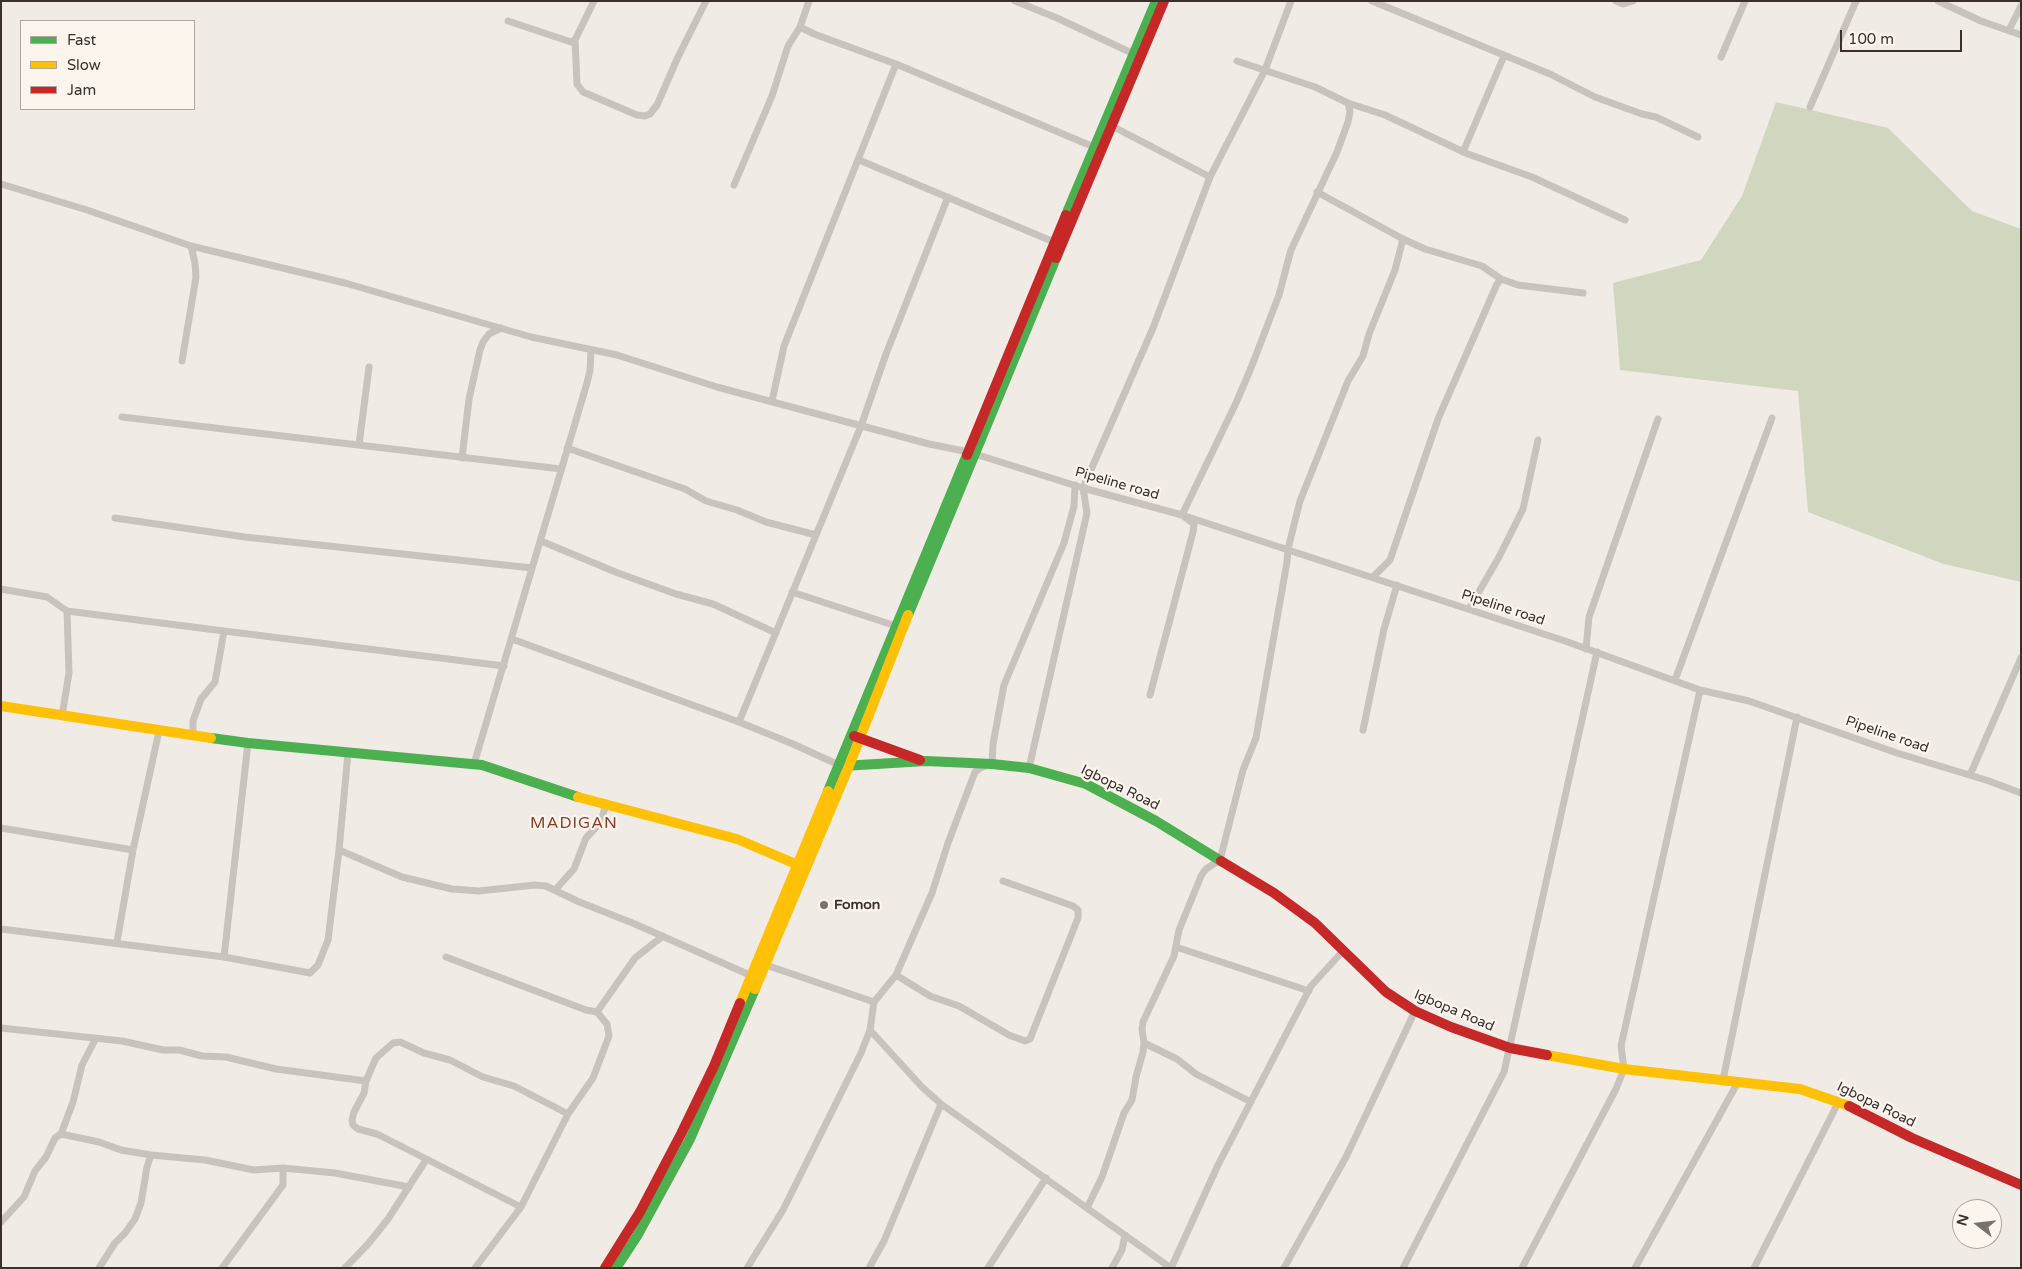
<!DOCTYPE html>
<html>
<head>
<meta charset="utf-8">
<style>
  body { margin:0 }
  #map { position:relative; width:2022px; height:1269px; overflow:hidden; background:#f0ebe5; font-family:"Varela Round",sans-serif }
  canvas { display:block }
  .frame { position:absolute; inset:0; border:2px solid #3b302b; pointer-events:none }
  .legend { position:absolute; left:20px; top:20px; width:175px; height:90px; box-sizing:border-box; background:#fbf5ee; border:1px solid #aea6a0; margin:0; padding:6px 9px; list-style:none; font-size:15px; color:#3b302b }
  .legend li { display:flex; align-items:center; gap:10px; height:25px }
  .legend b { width:25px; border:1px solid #aea6a0 }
  .north { position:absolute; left:1952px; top:1199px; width:50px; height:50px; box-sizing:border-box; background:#fbf5ee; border:1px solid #aea6a0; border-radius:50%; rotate:286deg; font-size:14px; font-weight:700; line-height:20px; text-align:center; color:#3b302b }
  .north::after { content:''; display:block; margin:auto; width:18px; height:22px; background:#7a716c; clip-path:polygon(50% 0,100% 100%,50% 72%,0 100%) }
  .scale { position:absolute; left:1840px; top:30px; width:122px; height:22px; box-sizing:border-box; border:2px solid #3b302b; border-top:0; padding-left:6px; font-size:15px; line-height:18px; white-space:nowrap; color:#3b302b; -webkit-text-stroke:4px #fbf5ee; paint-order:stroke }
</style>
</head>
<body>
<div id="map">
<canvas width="2022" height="1269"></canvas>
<div class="frame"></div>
<ul class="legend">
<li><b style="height:6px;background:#4caf50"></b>Fast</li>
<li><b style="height:6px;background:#ffc107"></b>Slow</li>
<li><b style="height:6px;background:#c62828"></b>Jam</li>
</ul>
<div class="north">N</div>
<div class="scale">100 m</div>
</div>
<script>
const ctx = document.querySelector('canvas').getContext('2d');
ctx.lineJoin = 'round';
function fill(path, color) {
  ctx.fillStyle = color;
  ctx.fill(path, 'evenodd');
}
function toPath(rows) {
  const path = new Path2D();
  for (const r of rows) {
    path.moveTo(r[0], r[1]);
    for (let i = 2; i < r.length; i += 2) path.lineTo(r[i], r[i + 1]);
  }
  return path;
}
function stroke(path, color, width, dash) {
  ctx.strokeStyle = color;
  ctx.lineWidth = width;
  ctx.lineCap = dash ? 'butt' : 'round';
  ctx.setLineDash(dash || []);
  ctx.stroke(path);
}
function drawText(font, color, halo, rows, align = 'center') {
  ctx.font = font + ' "Varela Round",sans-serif';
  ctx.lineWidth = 4.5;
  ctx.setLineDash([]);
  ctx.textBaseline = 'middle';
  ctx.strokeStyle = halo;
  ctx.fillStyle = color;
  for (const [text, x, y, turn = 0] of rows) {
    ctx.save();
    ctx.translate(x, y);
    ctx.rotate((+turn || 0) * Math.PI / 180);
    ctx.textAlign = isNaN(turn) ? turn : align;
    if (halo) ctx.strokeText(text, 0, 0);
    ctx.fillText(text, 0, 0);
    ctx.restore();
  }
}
fill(toPath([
  [1776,102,1888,128,1972,211,2021,229,2021,582,1944,564,1808,512,1798,391,1620,370,1613,283,1701,260,1742,196]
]), '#d1d6bf');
stroke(toPath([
  [1015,1,1057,18,1134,54],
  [1372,1,1550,74,1595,97,1642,114,1656,117,1698,137],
  [1616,1,1623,4,1633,1],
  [1938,1,1981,21,2021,35],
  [508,21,571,42,575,40,594,1],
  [800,27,809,1],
  [2009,30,2021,6],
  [575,40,577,84,583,92,637,115,645,116,650,114,657,105,678,57,706,1],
  [1721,57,1745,1],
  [1237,61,1315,87,1348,103,1385,115,1468,154,1532,177,1625,220],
  [1810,107,1856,1],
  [1112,126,1210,177],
  [1463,152,1504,56],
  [859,160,1054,242],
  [1,184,87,210,191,246,345,283,531,337,617,355,717,387,929,444,969,452],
  [734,185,772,96,788,46,800,27,814,34,896,64,1094,147],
  [1317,192,1403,239,1425,249,1482,266,1501,279,1518,285,1583,293],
  [182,361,196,277,195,263,191,246],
  [772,401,784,346,896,64],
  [122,417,561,469],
  [359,445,369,367],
  [567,448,685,489,706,501,737,510,766,522,816,535],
  [975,454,1083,488,1182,515,1565,641,1700,690,1749,701,1897,753,1989,781,2021,793],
  [462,458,469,399,480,350,483,342,489,334,501,328],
  [115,518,245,537,532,568],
  [541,541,618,573,676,594,713,604,776,633],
  [1373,577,1390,560,1438,419,1497,284,1501,279],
  [1,589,47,597,67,611,69,673,62,716],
  [792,592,896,626],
  [1469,609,1499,557,1523,509,1538,440],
  [67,611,224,631,215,682,201,699,193,721,193,736],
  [224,631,504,666],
  [512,639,739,722,793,744,839,765],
  [1586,649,1589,617,1658,419],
  [1675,680,1772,418],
  [1150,695,1193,532,1194,524,1182,515,1236,403,1251,368,1279,295,1291,250,1337,152,1348,122,1350,112,1348,103],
  [739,722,861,426,886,354,948,197],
  [1363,730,1384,629,1397,585],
  [474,764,587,383,590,370,591,351],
  [1029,768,1087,513,1083,488,1153,328,1210,177,1265,70,1291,1],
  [1970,775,2021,658],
  [1,828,133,850],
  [339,850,402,877,452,889,479,891,535,885,546,886,577,901,635,924,752,976],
  [556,889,574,869,586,838,600,823,606,805],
  [1,929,224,957,310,973,318,965,328,940,339,850,348,753],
  [117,942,133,850,159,731],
  [1176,947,1309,991],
  [224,957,248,743],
  [446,957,586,1010,597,1012,635,958,663,936],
  [766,965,874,1002],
  [896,975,930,996,959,1006,1009,1035,1025,1041,1030,1039,1078,918,1078,910,1073,906,1003,881],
  [1,1028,122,1041,163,1050,179,1050,202,1056,226,1057,276,1069,366,1081],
  [870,1030,922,1087,941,1104,1171,1268],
  [1144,1043,1177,1059,1196,1074,1251,1102],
  [1723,1080,1797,717],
  [61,1134,73,1102,82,1065,95,1040],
  [521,1207,377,1134,358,1129,353,1125,352,1120,354,1112,364,1093,366,1081,376,1058,393,1043,400,1042,424,1053,450,1060,483,1077,514,1086,568,1114],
  [1087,1208,1102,1177,1124,1113,1132,1100,1136,1077,1143,1052,1144,1043,1142,1029,1143,1022,1174,956,1179,930,1201,876,1206,869,1220,860,1243,770,1256,738,1287,562,1288,549,1300,501,1348,381,1363,356,1369,334,1395,270,1403,239],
  [1,1222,24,1197,35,1171,46,1157,55,1138,61,1134,99,1142,121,1150,151,1155,205,1160,254,1170,283,1168,335,1173,409,1187],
  [99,1268,115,1243,125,1233,135,1219,141,1203,147,1167,151,1155],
  [222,1268,283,1185,283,1168],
  [345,1268,369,1243,388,1219,426,1160],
  [475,1268,521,1207,568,1114,593,1078,609,1036,607,1024,597,1012],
  [747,1268,783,1210,861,1053,870,1030,874,1002,896,975,932,893,948,843,975,772,980,768,992,764,993,744,1004,685,1064,543,1074,506,1075,485],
  [869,1268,884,1241,941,1104],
  [988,1268,1046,1178],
  [1112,1268,1122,1250,1125,1235],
  [1171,1268,1218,1165,1311,986,1343,951],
  [1284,1268,1346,1157,1415,1011],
  [1403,1268,1504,1072,1597,652],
  [1522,1268,1616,1089,1624,1069,1621,1046,1700,690],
  [1635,1268,1738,1082],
  [1754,1268,1839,1101]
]), '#c9c3be', 7);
stroke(toPath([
  [1066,215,1156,1],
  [908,615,1056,258],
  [211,738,248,743,482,765,578,797],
  [843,766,926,761,992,764,1029,768,1086,784,1156,821,1221,861],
  [828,791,967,455],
  [616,1268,637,1236,690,1139,755,989]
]), '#4caf50', 10);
stroke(toPath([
  [1,706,211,738],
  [578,797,737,839,798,865],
  [755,989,849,766,908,615],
  [740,1003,828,791],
  [1547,1055,1624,1069,1800,1089,1849,1106]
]), '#ffc107', 10);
stroke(toPath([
  [1056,258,1164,1],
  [967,455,1066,215],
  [854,736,920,760],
  [1221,861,1274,893,1315,923,1386,992,1415,1011,1451,1027,1510,1048,1547,1055],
  [1849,1106,1912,1138,2021,1185],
  [605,1268,640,1212,681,1134,714,1066,740,1003]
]), '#c62828', 10);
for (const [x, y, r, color] of [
  [824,905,5,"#7a716c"]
]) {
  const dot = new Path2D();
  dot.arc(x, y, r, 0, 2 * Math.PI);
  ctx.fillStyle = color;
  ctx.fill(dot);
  stroke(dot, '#fbf5ee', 2);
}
drawText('14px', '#3b302b', '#fbf5ee', [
  ["Pipeline road",1117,484,16],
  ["Pipeline road",1503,608,18],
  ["Pipeline road",1887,735,19],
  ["Igbopa Road",1120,788,26],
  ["Igbopa Road",1454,1011,23],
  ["Igbopa Road",1876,1105,26]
]);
drawText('bold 14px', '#3b302b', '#fbf5ee', [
  ["Fomon",834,905]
], 'left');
ctx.letterSpacing = '1px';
drawText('16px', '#8c3b22', '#fbf5ee', [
  ["MADIGAN",574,824]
]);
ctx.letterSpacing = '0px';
</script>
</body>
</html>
